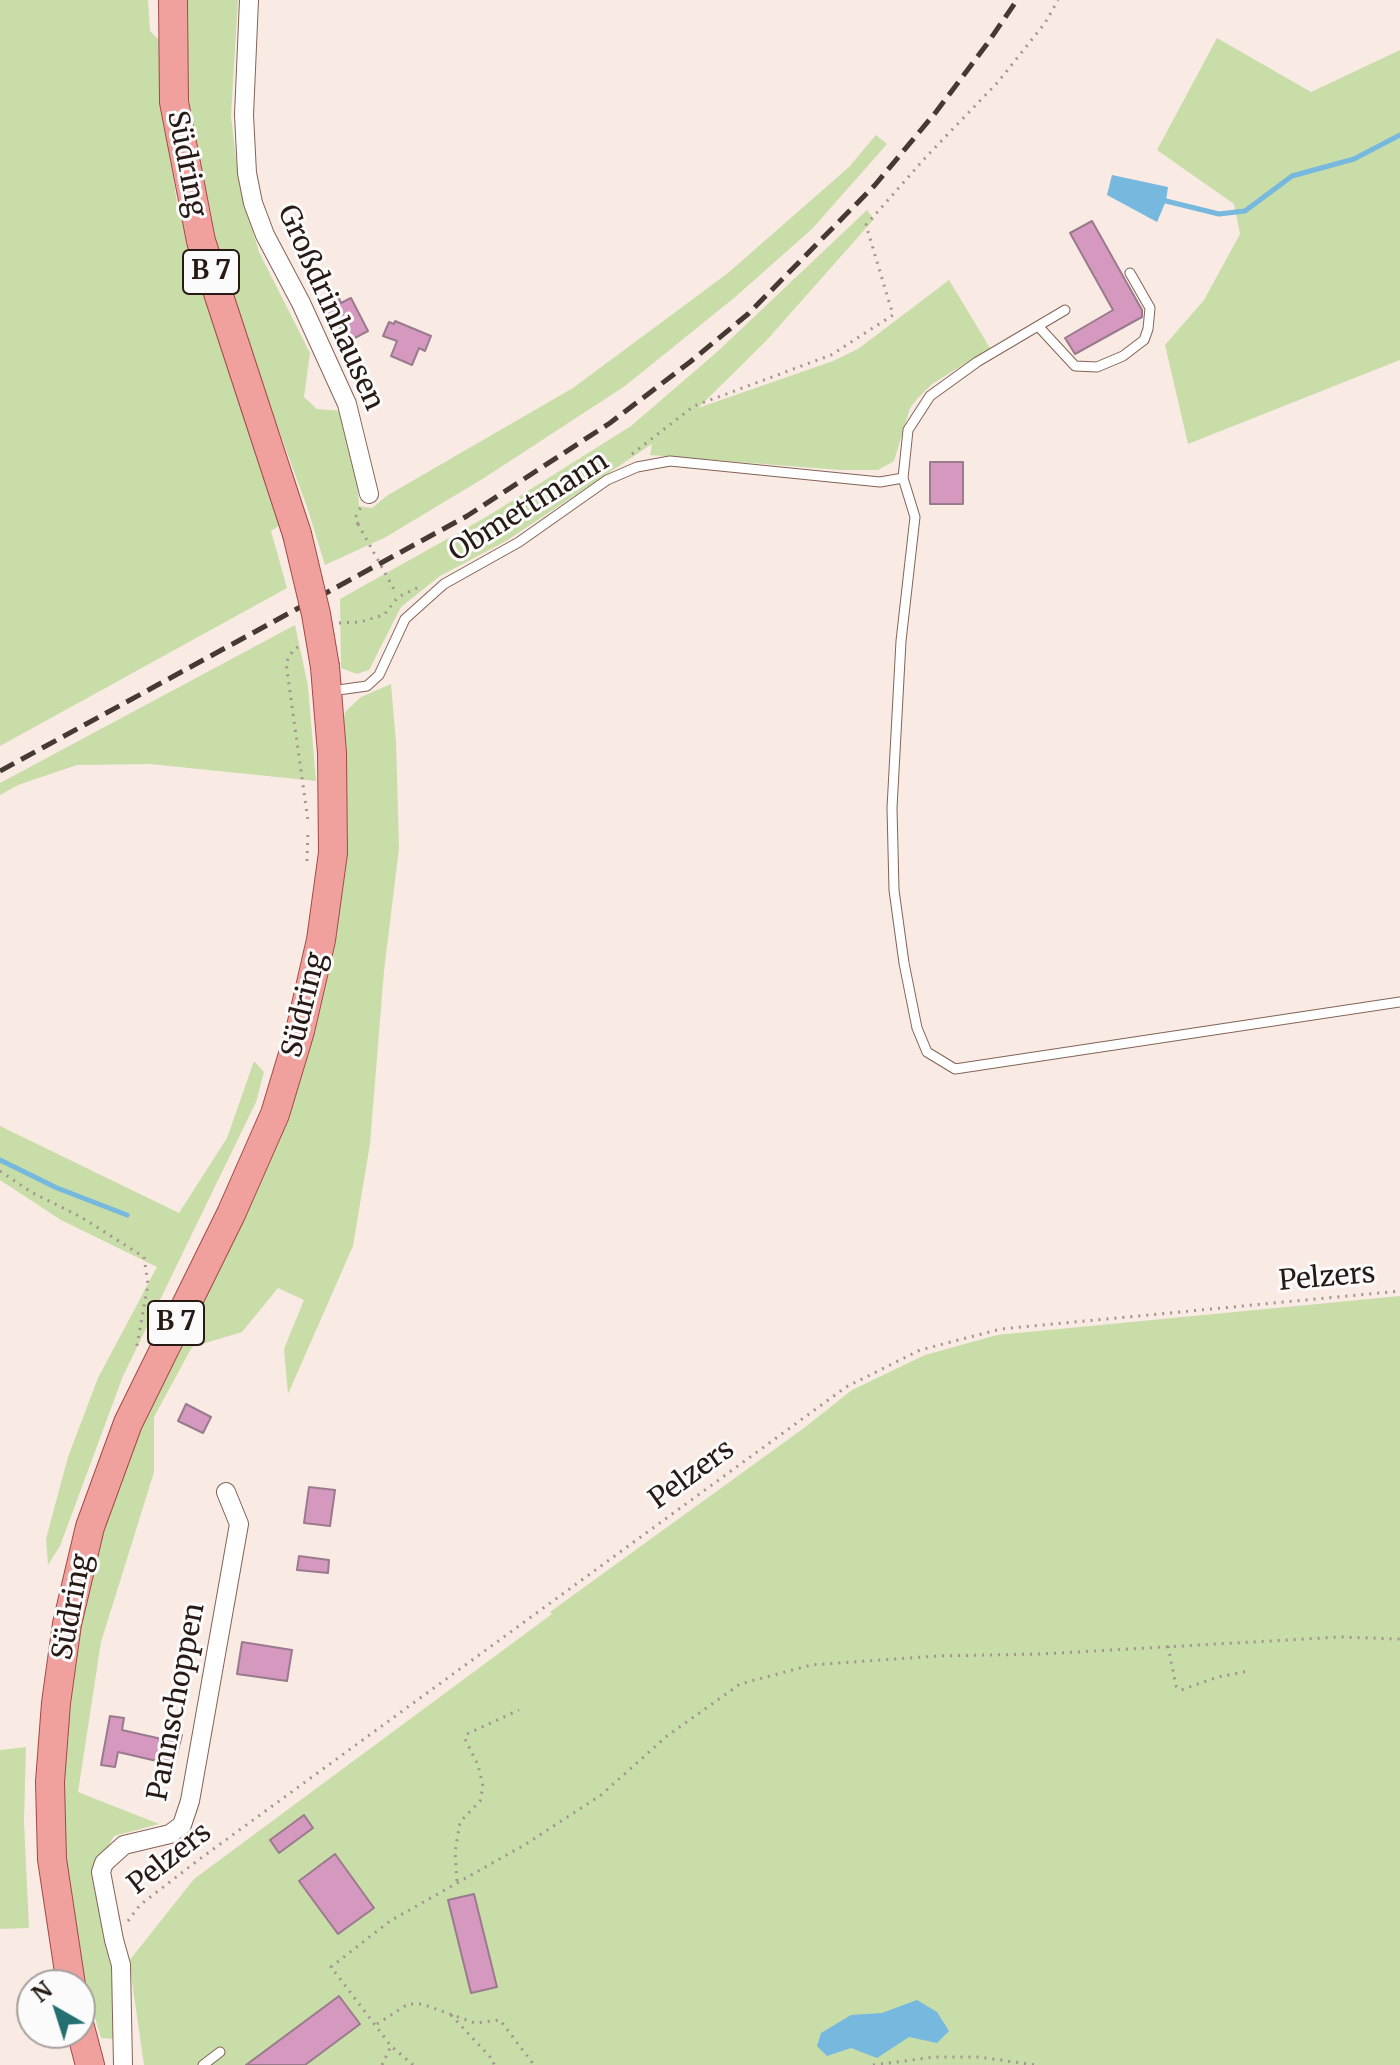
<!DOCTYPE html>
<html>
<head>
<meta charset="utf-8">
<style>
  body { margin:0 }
  #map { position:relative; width:1400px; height:2065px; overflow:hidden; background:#f9eae3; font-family:Merriweather,serif }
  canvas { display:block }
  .north { position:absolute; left:16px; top:1969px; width:80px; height:80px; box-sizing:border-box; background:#fbfbfb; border:2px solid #a6a19f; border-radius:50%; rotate:321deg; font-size:22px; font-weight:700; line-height:32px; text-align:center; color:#271914 }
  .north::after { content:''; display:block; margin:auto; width:28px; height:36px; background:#246f72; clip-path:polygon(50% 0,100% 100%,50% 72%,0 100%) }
</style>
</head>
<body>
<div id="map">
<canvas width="1400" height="2065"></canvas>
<div class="north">N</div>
</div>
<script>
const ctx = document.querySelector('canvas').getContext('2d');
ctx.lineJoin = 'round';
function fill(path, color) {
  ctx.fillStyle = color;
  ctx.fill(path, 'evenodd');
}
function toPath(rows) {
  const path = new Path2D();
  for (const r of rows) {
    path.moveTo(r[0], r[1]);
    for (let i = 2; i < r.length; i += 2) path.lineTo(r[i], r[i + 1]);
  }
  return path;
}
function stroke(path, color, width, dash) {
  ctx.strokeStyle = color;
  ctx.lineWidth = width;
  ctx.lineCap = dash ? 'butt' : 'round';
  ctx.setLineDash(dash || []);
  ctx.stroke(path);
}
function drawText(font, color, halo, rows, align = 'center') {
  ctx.font = font + ' Merriweather,serif';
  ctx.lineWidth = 6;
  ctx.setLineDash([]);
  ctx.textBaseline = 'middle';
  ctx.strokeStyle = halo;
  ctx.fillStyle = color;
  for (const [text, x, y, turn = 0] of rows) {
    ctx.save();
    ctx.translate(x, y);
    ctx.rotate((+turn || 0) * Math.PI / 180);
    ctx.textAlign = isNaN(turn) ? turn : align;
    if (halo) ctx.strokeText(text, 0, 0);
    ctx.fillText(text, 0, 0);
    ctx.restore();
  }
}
fill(toPath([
  [0,0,148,0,150,31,162,43,165,115,177,204,203,290,282,524,271,531,287,588,0,746],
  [183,0,238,0,231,116,239,185,259,252,310,353,304,397,317,409,342,411,356,468,359,506,372,508,388,495,573,388,728,273,849,167,876,135,887,144,812,229,734,298,625,386,484,478,386,537,325,565,307,507,216,258,189,120],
  [1217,38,1311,92,1400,50,1400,360,1188,444,1165,345,1204,300,1240,234,1234,204,1157,150],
  [867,210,874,219,766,341,698,408,833,361,858,349,949,280,990,348,932,384,918,398,910,408,894,461,878,470,840,470,650,455,652,444,506,541,440,576,401,607,369,670,357,674,341,668,340,599,488,516,631,426,717,352],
  [295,625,308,686,316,781,150,764,77,765,18,785,0,795,0,783],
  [391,684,396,742,399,848,384,971,370,1144,353,1246,288,1394,284,1349,304,1300,278,1288,242,1332,192,1347,154,1417,154,1472,101,1642,78,1792,159,1824,114,1836,95,1871,111,1961,114,2027,114,2039,101,2038,82,1973,62,1851,59,1767,70,1680,92,1562,130,1444,283,1121,345,712,361,697],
  [254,1061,264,1072,256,1102,123,1376,60,1546,48,1565,46,1539,68,1457,98,1378,157,1267,61,1220,0,1180,0,1126,179,1213,227,1138],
  [1400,1296,1400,2065,144,2065,129,1961,194,1879,552,1614,550,1612,804,1428,852,1390,925,1355,997,1335],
  [26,1747,24,1821,29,1928,0,1929,0,1750]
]), '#c9dda9');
fill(toPath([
  [1112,175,1168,187,1166,201,1157,222,1107,195],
  [917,2000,937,2012,949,2031,937,2043,909,2037,877,2058,851,2048,827,2056,817,2046,821,2033,851,2015,882,2013]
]), '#76b8de');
stroke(toPath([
  [1166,201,1219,214,1245,211,1292,176,1354,159,1400,135],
  [0,1160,57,1188,127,1215]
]), '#76b8de', 5);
const building = toPath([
  [1092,221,1142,310,1142,317,1075,354,1065,338,1113,310,1070,233,1092,221],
  [338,296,341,303,351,298,368,331,347,342,334,316,328,319,321,305,338,296],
  [395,321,431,336,425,351,419,348,412,365,391,356,397,341,383,336,389,322,394,324,395,321],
  [930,462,963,462,963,504,930,504,930,462],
  [186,1404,211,1417,203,1433,178,1421,186,1404],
  [309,1487,335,1490,330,1526,304,1523,309,1487],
  [299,1556,329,1560,328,1573,297,1570,299,1556],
  [242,1642,292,1650,287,1681,237,1674,242,1642],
  [110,1716,124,1718,122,1730,166,1740,168,1731,182,1735,174,1765,118,1752,115,1767,101,1765,110,1716],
  [304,1815,313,1828,279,1853,270,1840,304,1815],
  [335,1854,374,1908,338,1934,299,1881,335,1854],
  [474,1894,497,1987,471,1993,448,1900,474,1894],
  [339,1996,360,2024,305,2065,246,2065,339,1996]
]);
fill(building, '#d599bf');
stroke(building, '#9a7a8d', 2);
const lane = toPath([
  [1065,310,977,362,930,396,908,430,903,478,915,517,901,641,892,808,894,890,904,963,917,1028,927,1052,955,1069,1400,1002],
  [1038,326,1075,366,1097,367,1123,356,1144,340,1148,329,1150,308,1130,273],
  [331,691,367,686,379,675,405,619,444,584,519,542,607,480,637,467,670,461,880,482,903,478],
  [203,2065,220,2052]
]);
const street = toPath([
  [249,0,244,115,247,173,253,203,265,235,301,303,347,404,369,494],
  [123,2065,121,1965,114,1940,101,1872,104,1863,124,1845,170,1834,182,1825,190,1801,239,1524,226,1492]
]);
const primary = toPath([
  [173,0,174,102,201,241,297,534],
  [71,1985,52,1859,50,1782,56,1703,67,1624,90,1527,128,1423,231,1214,275,1114,300,1031,321,940,333,853,332,753,325,667],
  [80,2027,90,2065]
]);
stroke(lane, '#846355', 11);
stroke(street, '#846355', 20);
stroke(primary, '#a34944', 30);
stroke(toPath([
  [632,454,694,406,831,355,893,315,866,225,925,158,998,82,1045,23,1058,0],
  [358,524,355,518,361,507],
  [339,623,360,622,384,615,398,597,419,587],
  [298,647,293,650,286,663,308,821],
  [307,861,308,829],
  [0,1171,31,1192,81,1217,144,1257,148,1284,136,1351],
  [1168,1646,1176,1686,1181,1690,1218,1677,1249,1671],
  [457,1881,455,1852,460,1822,480,1801,483,1786,478,1765,465,1739,467,1734,519,1710],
  [128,1921,140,1905,197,1861,846,1387,920,1350,1001,1329,1400,1291],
  [451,2015,493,2060,494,2065],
  [377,2024,408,2004,422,2004,475,2023,500,2020,534,2065],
  [382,2065,391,2046],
  [413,2065,391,2046,331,1967,390,1921,526,1844,601,1795,667,1736,740,1684,811,1665,937,1656,1041,1654,1340,1637,1400,1639],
  [873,2065,935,2057,979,2057,1035,2065]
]), '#a3948e', 3, [2, 6]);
stroke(lane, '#fff', 9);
stroke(street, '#fff', 18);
stroke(primary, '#f0a19e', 28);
stroke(toPath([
  [0,771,467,516,610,423,690,362,748,314,875,185,936,112,987,44,1017,0]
]), '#463832', 5, [16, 8]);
const primaryBridge = toPath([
  [297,534,316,614,325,667]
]);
stroke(primaryBridge, '#a34944', 30, []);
stroke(toPath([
  [358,524,395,591]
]), '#a3948e', 3, [2, 6]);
stroke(primaryBridge, '#f0a19e', 28);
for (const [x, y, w] of [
  [211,272,56],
  [176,1323,56]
]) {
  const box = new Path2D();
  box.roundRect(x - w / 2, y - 22, w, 44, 6);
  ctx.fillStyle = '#fbfbfb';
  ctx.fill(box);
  stroke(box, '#271914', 2);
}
drawText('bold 26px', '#271914', null, [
  ["B 7",211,272],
  ["B 7",176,1323]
]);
drawText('28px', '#271914', '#fbfbfb', [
  ["Südring",186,164,79],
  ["Großdrinhausen",330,308,66],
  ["Obmettmann",529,507,-32],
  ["Südring",305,1005,-76],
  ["Pelzers",1327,1278,-5],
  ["Pelzers",692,1475,-36],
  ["Südring",73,1607,-79],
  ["Pannschoppen",177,1702,-79],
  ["Pelzers",170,1859,-38]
]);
</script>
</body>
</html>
